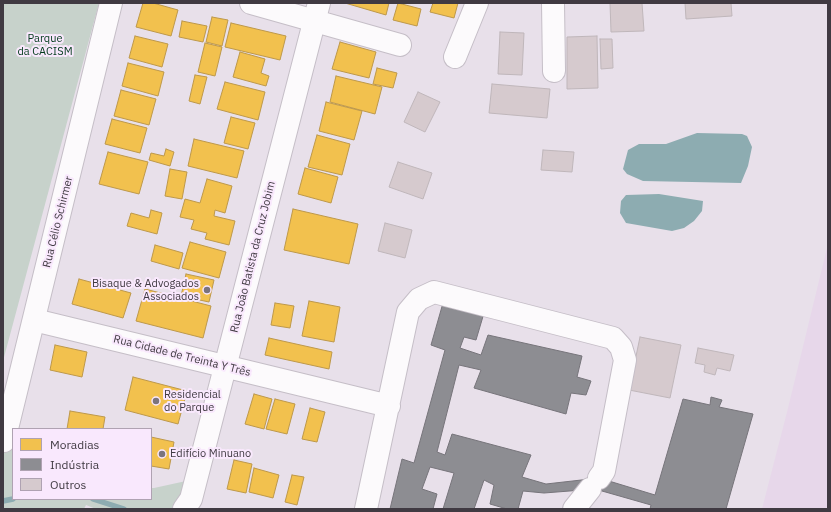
<!DOCTYPE html>
<html>
<head>
<meta charset="utf-8">
<style>
  body { margin:0 }
  #map { position:relative; width:831px; height:512px; overflow:hidden; background:#e8e0ea; font-family:"IBM Plex Sans",sans-serif }
  canvas { display:block }
  .frame { position:absolute; inset:0; border:4px solid #403a42; pointer-events:none }
  .legend { position:absolute; left:12px; top:428px; width:140px; height:72px; box-sizing:border-box; background:#f9e8fd; border:1px solid #afa2b2; margin:0; padding:5px 7px; list-style:none; font-size:12px; color:#403a42 }
  .legend li { display:flex; align-items:center; gap:8px; height:20px }
  .legend b { width:20px; border:1px solid #afa2b2 }
</style>
</head>
<body>
<div id="map">
<canvas width="831" height="512"></canvas>
<div class="frame"></div>
<ul class="legend">
<li><b style="height:11px;background:#f2c14e"></b>Moradias</li>
<li><b style="height:11px;background:#8d8d92"></b>Indústria</li>
<li><b style="height:11px;background:#d6cace"></b>Outros</li>
</ul>
</div>
<script>
const ctx = document.querySelector('canvas').getContext('2d');
ctx.lineJoin = 'round';
function fill(path, color) {
  ctx.fillStyle = color;
  ctx.fill(path, 'evenodd');
}
function toPath(rows) {
  const path = new Path2D();
  for (const r of rows) {
    path.moveTo(r[0], r[1]);
    for (let i = 2; i < r.length; i += 2) path.lineTo(r[i], r[i + 1]);
  }
  return path;
}
function stroke(path, color, width, dash) {
  ctx.strokeStyle = color;
  ctx.lineWidth = width;
  ctx.lineCap = dash ? 'butt' : 'round';
  ctx.setLineDash(dash || []);
  ctx.stroke(path);
}
function drawText(font, color, halo, rows, align = 'center') {
  ctx.font = font + ' "IBM Plex Sans",sans-serif';
  ctx.lineWidth = 4;
  ctx.setLineDash([]);
  ctx.textBaseline = 'middle';
  ctx.strokeStyle = halo;
  ctx.fillStyle = color;
  for (const [text, x, y, turn = 0] of rows) {
    ctx.save();
    ctx.translate(x, y);
    ctx.rotate((+turn || 0) * Math.PI / 180);
    ctx.textAlign = isNaN(turn) ? turn : align;
    if (halo) ctx.strokeText(text, 0, 0);
    ctx.fillText(text, 0, 0);
    ctx.restore();
  }
}
fill(toPath([
  [828,244,828,509,762,509,787,412]
]), '#e7d7ea');
fill(toPath([
  [3,3,99,3,3,361],
  [3,447,13,450,13,499,151,499,151,488,154,488,186,481,185,492,171,509,96,509,86,505,84,509,3,509]
]), '#c7d2cb');
fill(toPath([
  [697,133,742,134,747,136,752,147,748,166,741,183,643,181,627,174,623,169,628,150,639,144,666,144],
  [659,194,703,201,702,211,694,221,684,228,672,231,626,223,620,213,621,201,626,195]
]), '#8dacb1');
const homes = toPath([
  [143,3,153,3,178,10,171,36,136,27,143,3],
  [345,3,389,3,386,15,345,3],
  [398,3,421,9,417,26,393,20,398,3],
  [433,3,458,3,454,18,430,12,433,3],
  [212,17,228,20,222,46,206,42,212,17],
  [182,21,207,26,203,42,179,37,182,21],
  [231,23,286,36,280,60,225,47,231,23],
  [135,36,168,44,162,67,129,58,135,36],
  [340,42,376,52,369,78,332,69,340,42],
  [205,43,222,47,215,76,198,72,205,43],
  [240,52,265,59,261,73,269,76,266,86,233,77,240,52],
  [128,63,164,72,158,96,122,86,128,63],
  [377,68,397,73,393,88,373,84,377,68],
  [195,75,207,77,200,104,189,101,195,75],
  [336,76,382,87,375,114,330,102,336,76],
  [225,82,265,92,258,120,217,109,225,82],
  [121,90,156,99,149,125,114,116,121,90],
  [326,102,362,111,354,140,319,131,326,102],
  [231,117,255,123,248,149,224,143,231,117],
  [112,119,147,128,140,153,105,144,112,119],
  [317,135,350,144,342,175,308,167,317,135],
  [194,139,244,151,237,178,188,166,194,139],
  [166,149,174,152,170,166,149,160,151,153,164,156,166,149],
  [108,152,148,162,139,194,99,184,108,152],
  [305,168,338,177,331,203,298,194,305,168],
  [170,169,187,172,182,199,165,196,170,169],
  [207,179,232,186,225,213,215,210,214,216,235,221,229,245,205,239,207,233,191,229,194,220,180,217,185,199,200,203,207,179],
  [293,209,358,224,349,264,284,250,293,209],
  [151,210,162,213,157,234,127,226,131,213,149,218,151,210],
  [190,242,226,252,219,278,182,268,190,242],
  [155,245,183,253,179,269,151,261,155,245],
  [186,274,214,280,209,302,181,296,186,274],
  [79,279,131,293,123,318,72,304,79,279],
  [145,289,211,306,203,338,136,321,145,289],
  [309,301,340,307,334,342,302,336,309,301],
  [275,303,294,306,290,328,271,325,275,303],
  [269,338,332,352,329,369,265,355,269,338],
  [55,345,87,352,82,377,50,370,55,345],
  [133,377,187,391,178,424,125,410,133,377],
  [254,394,272,399,264,429,245,424,254,394],
  [275,399,295,404,287,434,266,429,275,399],
  [310,408,325,412,317,442,302,439,310,408],
  [70,411,105,417,103,429,67,429,70,411],
  [151,437,174,442,169,469,151,466,151,437],
  [234,460,252,464,246,493,227,489,234,460],
  [254,468,279,475,273,498,249,492,254,468],
  [292,475,304,477,297,505,285,502,292,475]
]);
fill(homes, '#f2c14e');
stroke(homes, '#bd984a', 1);
const industry = toPath([
  [443,303,484,313,476,340,464,337,460,348,481,355,488,335,582,356,577,377,591,381,586,395,571,393,566,414,474,388,481,370,459,365,437,452,445,455,452,434,531,455,522,477,546,484,599,478,655,495,683,399,710,405,711,397,722,400,719,407,753,414,726,509,650,509,651,505,595,489,544,493,523,491,518,509,507,509,490,504,494,485,484,480,474,509,443,509,454,473,430,467,422,489,437,494,433,509,390,509,402,459,414,463,445,350,431,345,443,303]
]);
fill(industry, '#8d8d92');
stroke(industry, '#76747a', 1);
stroke(toPath([
  [93,499,124,509],
  [3,501,13,499]
]), '#8dacb1', 5.5);
const building = toPath([
  [610,3,642,3,644,31,611,32,610,3],
  [685,3,731,3,732,16,686,19,685,3],
  [500,32,524,33,522,75,498,74,500,32],
  [597,36,598,88,567,89,567,37,597,36],
  [600,39,612,39,613,68,601,69,600,39],
  [492,84,550,89,547,118,489,113,492,84],
  [418,92,440,102,425,132,404,122,418,92],
  [543,150,574,152,572,172,541,170,543,150],
  [398,162,432,173,423,199,389,187,398,162],
  [385,223,412,230,405,258,378,251,385,223],
  [640,337,681,345,670,398,629,390,640,337],
  [698,348,734,355,730,371,717,368,715,375,704,372,705,365,695,363,698,348]
]);
fill(building, '#d6cace');
stroke(building, '#bfb6ba', 1);
const minor = toPath([
  [251,3,400,45],
  [553,3,554,71],
  [455,57,477,3],
  [34,320,389,406],
  [4,441,111,3],
  [184,509,191,499,319,3],
  [366,509,408,312,419,299,434,292,613,338,621,347,625,360,604,471,599,478],
  [574,509,590,489]
]);
stroke(minor, '#c5bec7', 24);
stroke(minor, '#fcfafc', 22);
for (const [x, y, r, color] of [
  [207,290,4,"#7b747d"],
  [156,401,4,"#7b747d"],
  [162,454,4,"#7b747d"]
]) {
  const dot = new Path2D();
  dot.arc(x, y, r, 0, 2 * Math.PI);
  ctx.fillStyle = color;
  ctx.fill(dot);
  stroke(dot, '#f9e8fd', 1.5);
}
drawText('11px', '#003a1a', '#f9e8fd', [
  ["Parque",45,39],
  ["da CACISM",45,52]
]);
drawText('11px', '#403a42', '#f9e8fd', [
  ["Rua Célio Schirmer",58,222,-76],
  ["Rua João Batista da Cruz Jobim",253,257,-76],
  ["Rua Cidade de Treinta Y Três",182,356,14]
]);
drawText('11px', '#403a42', '#f9e8fd', [
  ["Bisaque & Advogados",199,284,"right"],
  ["Associados",199,297,"right"],
  ["Residencial",164,395],
  ["do Parque",164,408],
  ["Edifício Minuano",170,454]
], 'left');
</script>
</body>
</html>
